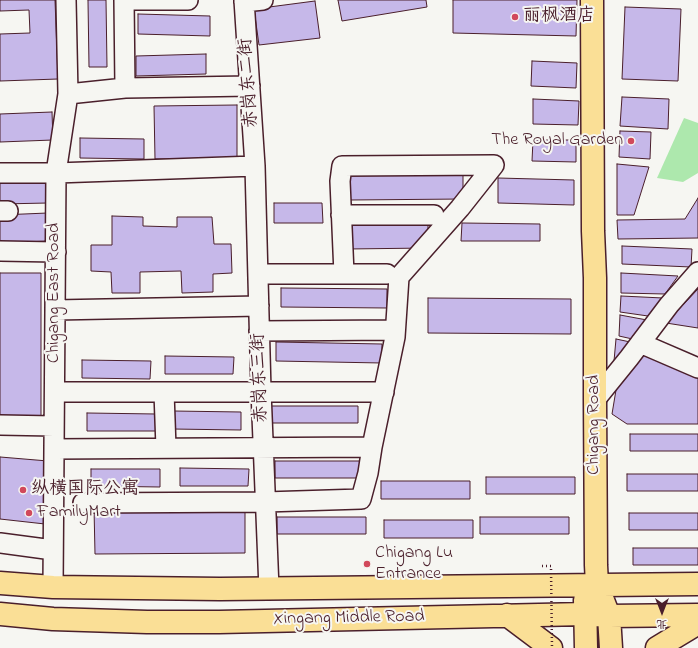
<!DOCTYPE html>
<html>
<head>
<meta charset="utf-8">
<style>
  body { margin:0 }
  #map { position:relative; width:698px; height:648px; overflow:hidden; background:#f6f6f2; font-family:"Indie Flower","LXGW WenKai TC",sans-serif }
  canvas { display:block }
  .north { position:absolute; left:642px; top:592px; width:40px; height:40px; -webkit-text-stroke:3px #f6f6f2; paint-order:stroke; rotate:180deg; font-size:11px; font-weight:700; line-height:16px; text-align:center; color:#4a1f2b }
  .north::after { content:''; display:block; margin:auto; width:14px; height:18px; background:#4a1f2b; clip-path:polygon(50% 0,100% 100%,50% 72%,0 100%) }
</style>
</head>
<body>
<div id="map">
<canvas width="698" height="648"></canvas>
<div class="north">北</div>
</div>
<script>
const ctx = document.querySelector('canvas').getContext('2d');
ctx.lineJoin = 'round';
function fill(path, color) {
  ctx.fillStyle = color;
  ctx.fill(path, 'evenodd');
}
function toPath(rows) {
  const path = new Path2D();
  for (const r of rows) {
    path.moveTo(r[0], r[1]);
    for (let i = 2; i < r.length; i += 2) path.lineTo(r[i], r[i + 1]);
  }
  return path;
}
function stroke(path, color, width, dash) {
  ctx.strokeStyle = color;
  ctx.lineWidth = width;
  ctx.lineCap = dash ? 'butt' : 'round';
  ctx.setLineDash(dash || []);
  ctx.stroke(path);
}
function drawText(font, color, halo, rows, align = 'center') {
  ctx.font = font + ' "Indie Flower","LXGW WenKai TC",sans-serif';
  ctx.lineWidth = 4;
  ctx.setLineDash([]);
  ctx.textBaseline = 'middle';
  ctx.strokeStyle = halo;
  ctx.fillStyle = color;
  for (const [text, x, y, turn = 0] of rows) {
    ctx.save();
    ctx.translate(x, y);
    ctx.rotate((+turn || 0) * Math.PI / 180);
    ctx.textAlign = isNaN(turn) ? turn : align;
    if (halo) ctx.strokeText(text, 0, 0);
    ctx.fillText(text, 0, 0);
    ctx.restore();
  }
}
fill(toPath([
  [684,118,698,123,698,173,683,182,657,178]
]), '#ade8ad');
const building = toPath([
  [0,0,55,0,58,79,0,81,0,34,30,33,29,10,0,11,0,0],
  [88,0,106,0,107,67,89,67,88,0],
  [338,0,426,0,427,7,342,21,338,0],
  [453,0,577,0,576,36,453,33,453,0],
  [315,1,320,38,259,45,254,9,315,1],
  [625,7,681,9,678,81,622,79,625,7],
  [138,14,210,16,210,36,138,34,138,14],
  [206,54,206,74,136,76,136,56,206,54],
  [532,61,577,63,576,88,531,86,532,61],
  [622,97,669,99,668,129,620,126,622,97],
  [533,99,579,101,578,125,533,124,533,99],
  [237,105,237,159,155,159,154,106,237,105],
  [52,112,53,140,0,142,0,114,52,112],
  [620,131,651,132,650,159,619,157,620,131],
  [80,138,144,139,144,159,80,158,80,138],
  [533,140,576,140,576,162,532,161,533,140],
  [617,164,649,167,634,215,617,215,617,164],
  [463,172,463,199,350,200,350,173,463,172],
  [498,178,574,180,574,205,498,203,498,178],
  [47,181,48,203,0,204,0,182,47,181],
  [698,198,698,238,618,239,617,220,685,219,698,198],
  [274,203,322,203,323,223,274,223,274,203],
  [48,213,49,241,0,243,0,215,48,213],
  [112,216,143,217,143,226,177,227,177,217,212,217,214,244,231,244,232,273,213,274,213,292,182,293,181,271,140,272,140,293,112,293,111,272,91,271,91,245,112,245,112,216],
  [462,223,540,224,540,241,461,241,462,223],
  [428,224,428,248,347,249,347,225,428,224],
  [622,246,692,249,691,267,622,264,622,246],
  [0,273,41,273,41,418,0,418,0,273],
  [621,273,678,276,665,294,621,293,621,273],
  [281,288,387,289,387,308,281,307,281,288],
  [698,289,698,328,666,323,698,289],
  [621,296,663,298,648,316,620,312,621,296],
  [428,298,571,299,571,334,428,333,428,298],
  [620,315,647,320,637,340,619,336,620,315],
  [616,339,635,343,622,364,614,361,616,339],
  [276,342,382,344,382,363,276,361,276,342],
  [641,354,698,376,698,424,627,424,612,414,616,390,641,354],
  [165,356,234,357,233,374,165,374,165,356],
  [82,360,151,361,150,379,82,378,82,360],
  [269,406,358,406,358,423,269,423,269,406],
  [173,411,241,412,241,430,172,429,173,411],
  [87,413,156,414,156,431,87,431,87,413],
  [630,434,698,434,698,451,630,451,630,434],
  [0,457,48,461,45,524,0,519,0,457],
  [275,461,364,461,364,478,275,478,275,461],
  [180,468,249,469,248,486,180,486,180,468],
  [91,469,160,469,160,487,91,486,91,469],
  [627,474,698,474,698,491,627,491,627,474],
  [486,477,575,477,575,494,486,494,486,477],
  [381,481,470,481,470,499,381,499,381,481],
  [245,507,245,553,95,554,94,508,245,507],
  [629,513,698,513,698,530,629,530,629,513],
  [277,517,366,517,366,534,277,534,277,517],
  [480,517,569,517,569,534,480,534,480,517],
  [384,520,473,520,473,538,384,538,384,520],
  [633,548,698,548,698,565,633,565,633,548]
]);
fill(building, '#c6b8e9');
stroke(building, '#4a1f2b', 1);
const minor = toPath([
  [124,0,125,88],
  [127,0,188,0],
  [244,0,255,166,261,391,269,589],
  [244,2,263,0],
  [68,94,125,88,250,86],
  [0,173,56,173,255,166],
  [0,211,8,211],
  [341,215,434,215],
  [0,251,56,252],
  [258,274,387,274],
  [55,310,259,306],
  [259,331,395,330],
  [640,343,698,368],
  [55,392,384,392],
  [164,392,166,448],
  [595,400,629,358,669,305,698,272],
  [0,425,54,426],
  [54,449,372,447],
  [83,503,265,502,361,499,368,473,372,447,395,337,399,277,460,208,494,165,342,166,340,181,344,274],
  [0,543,53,550],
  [53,587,56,173,68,94,66,0]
]);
const major = toPath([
  [592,0,593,231,595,278,595,400,596,565,597,585,609,616,611,648],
  [0,583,53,587,220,589,698,584],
  [585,600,586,648],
  [0,614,53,619,147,622,219,622,585,614,609,616,698,615],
  [507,615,551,648],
  [657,648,698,623]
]);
stroke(minor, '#4a1f2b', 22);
stroke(major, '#4a1f2b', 25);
stroke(minor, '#f6f6f2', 19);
stroke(major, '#fadf96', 22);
stroke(toPath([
  [542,566,551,566,552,648]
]), '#4a1f2b', 2.5, [1, 3]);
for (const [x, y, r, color] of [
  [515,17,4,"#d1495b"],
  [631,141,4,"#d1495b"],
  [23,490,4,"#d1495b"],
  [29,513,4,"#d1495b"],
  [367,564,4,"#d1495b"]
]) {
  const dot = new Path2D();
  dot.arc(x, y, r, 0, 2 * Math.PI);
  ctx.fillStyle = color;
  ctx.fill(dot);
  stroke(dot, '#f6f6f2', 1.5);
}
drawText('18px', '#4a1f2b', '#f6f6f2', [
  ["丽枫酒店",523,17],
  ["The Royal Garden",623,141,"right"],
  ["纵横国际公寓",31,490],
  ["FamilyMart",37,513],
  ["Chigang Lu",375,554],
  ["Entrance",375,575]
], 'left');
drawText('18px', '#4a1f2b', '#f6f6f2', [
  ["赤岗东二街",250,83,-94],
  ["Chigang East Road",55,293,-90],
  ["赤岗东三街",261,378,-92],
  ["Chigang Road",595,425,-90],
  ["Xingang Middle Road",349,619,-1]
]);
</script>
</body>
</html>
